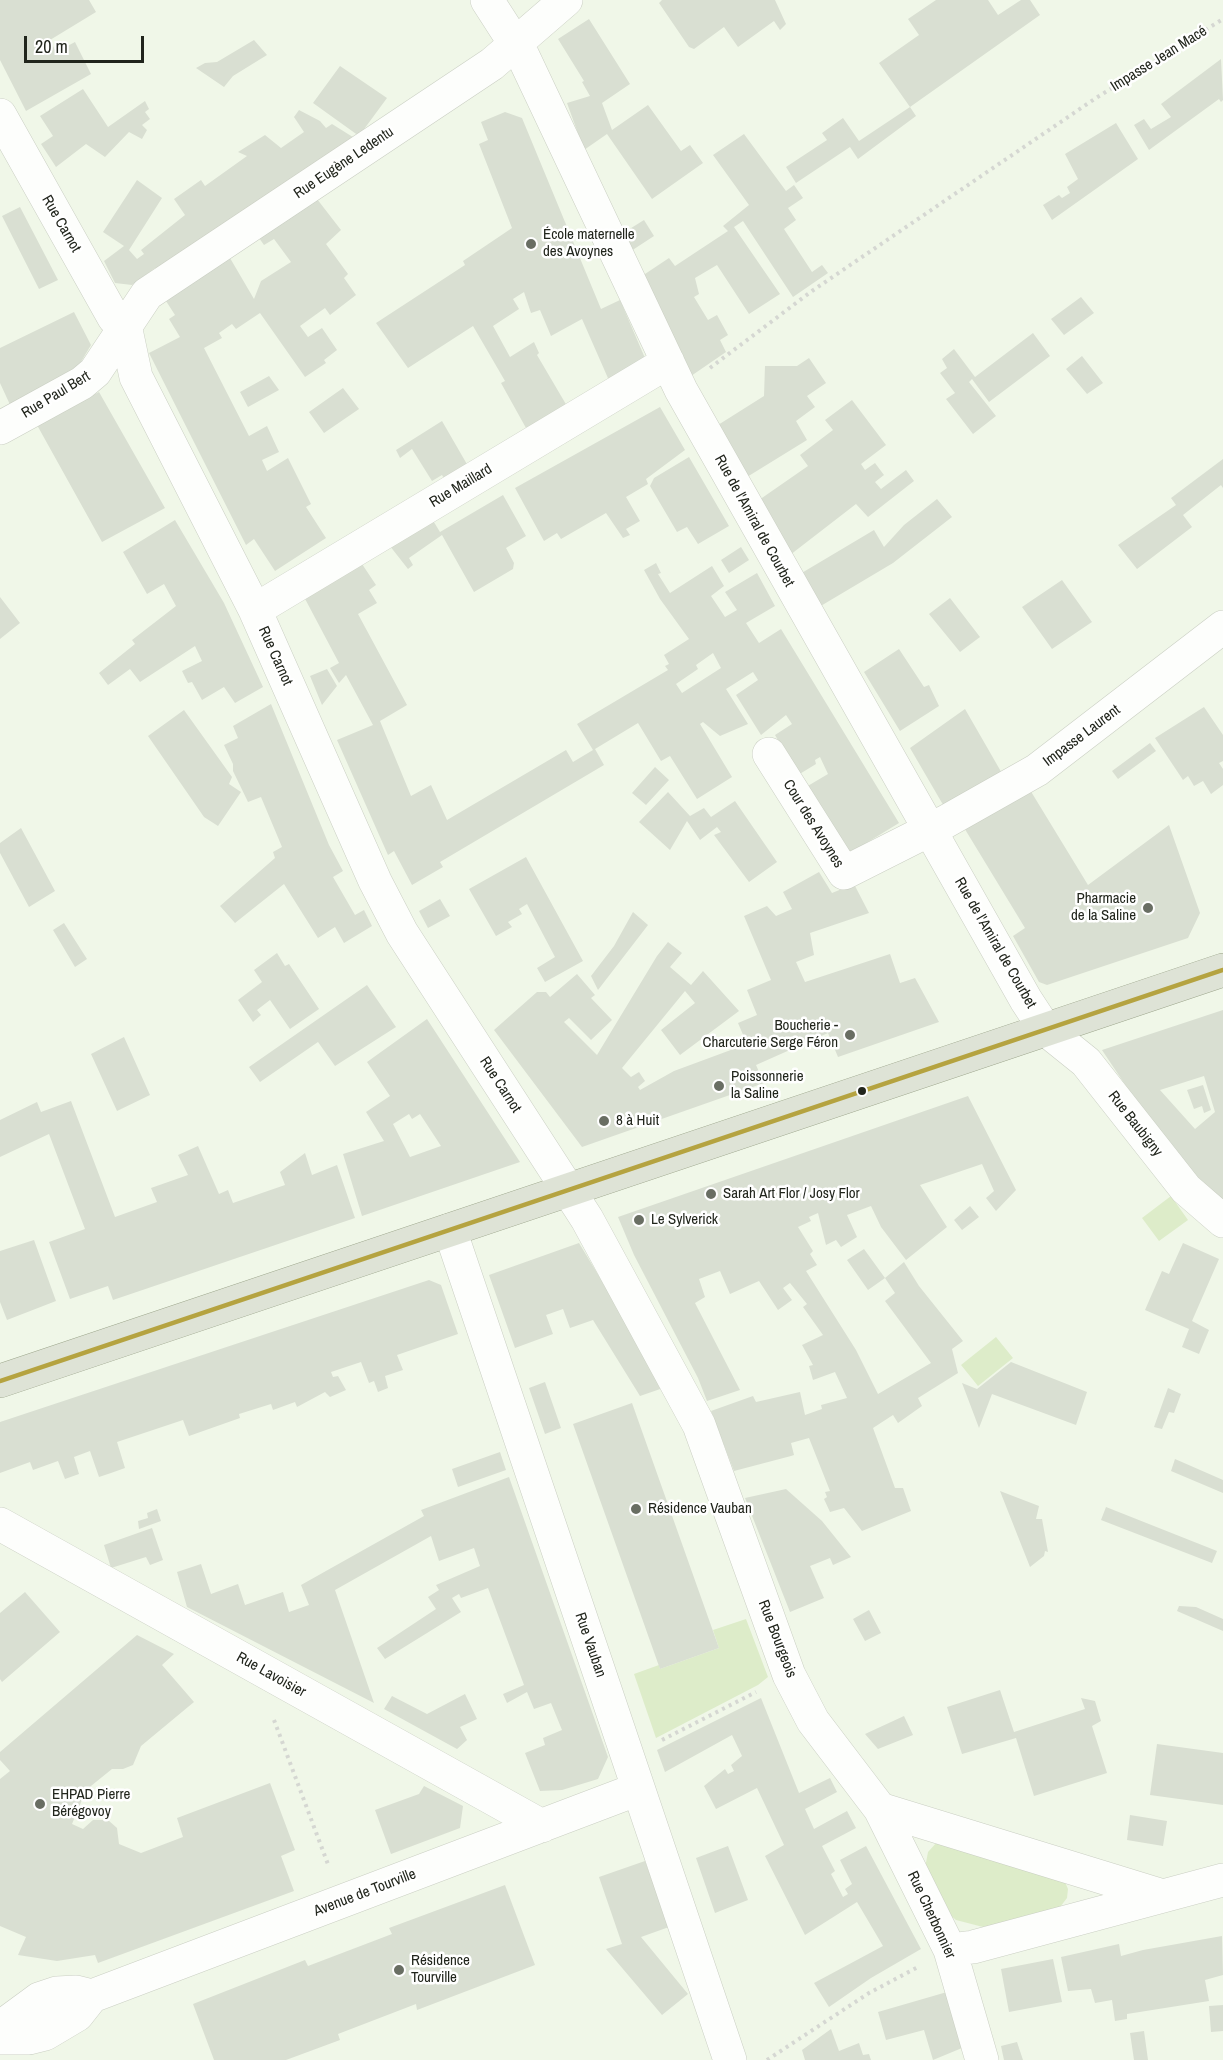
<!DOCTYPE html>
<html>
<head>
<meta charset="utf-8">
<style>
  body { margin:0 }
  #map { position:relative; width:1223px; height:2060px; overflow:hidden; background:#f0f7e8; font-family:"Archivo Narrow",sans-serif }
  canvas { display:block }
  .scale { position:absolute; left:24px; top:36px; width:120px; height:27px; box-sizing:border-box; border:3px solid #21251c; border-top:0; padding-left:8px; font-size:18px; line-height:21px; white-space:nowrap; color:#21251c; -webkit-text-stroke:4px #fff; paint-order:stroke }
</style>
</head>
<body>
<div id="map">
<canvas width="1223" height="2060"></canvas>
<div class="scale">20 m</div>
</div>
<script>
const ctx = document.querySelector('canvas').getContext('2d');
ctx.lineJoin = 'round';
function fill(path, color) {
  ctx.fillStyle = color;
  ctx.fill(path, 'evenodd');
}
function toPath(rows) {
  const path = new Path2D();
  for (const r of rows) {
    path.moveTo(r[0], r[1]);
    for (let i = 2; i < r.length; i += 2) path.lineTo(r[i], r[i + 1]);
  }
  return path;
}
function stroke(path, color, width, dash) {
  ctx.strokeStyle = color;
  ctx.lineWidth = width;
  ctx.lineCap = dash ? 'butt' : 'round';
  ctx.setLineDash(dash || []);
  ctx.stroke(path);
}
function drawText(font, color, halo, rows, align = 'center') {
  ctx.font = font + ' "Archivo Narrow",sans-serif';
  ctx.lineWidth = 5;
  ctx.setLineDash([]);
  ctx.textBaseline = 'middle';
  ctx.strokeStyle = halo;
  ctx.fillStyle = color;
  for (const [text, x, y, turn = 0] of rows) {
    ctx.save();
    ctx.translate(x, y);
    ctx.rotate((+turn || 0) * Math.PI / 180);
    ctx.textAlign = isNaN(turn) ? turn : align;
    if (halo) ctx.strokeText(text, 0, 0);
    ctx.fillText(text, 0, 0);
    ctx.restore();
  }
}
fill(toPath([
  [1171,1196,1188,1220,1159,1241,1142,1218],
  [996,1337,1013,1358,978,1386,961,1365],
  [746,1619,768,1677,758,1685,656,1738,634,1674,659,1665,660,1669,719,1648,713,1630],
  [938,1841,1065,1882,1068,1889,1067,1898,1057,1911,983,1927,956,1920,949,1914,925,1868,928,1852]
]), '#ddecc9');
fill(toPath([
  [0,0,89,0,96,12,50,40,56,52,75,42,91,74,26,111,0,60],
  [662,0,775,0,786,24,780,30,774,21,738,47,724,27,694,49,689,47,659,3],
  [936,0,988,0,998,15,1021,0,1030,0,1040,15,910,107,879,63,919,35,908,19],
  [589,19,630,84,602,103,612,130,648,105,681,151,690,145,703,163,652,199,607,134,584,150,567,103,590,96,582,82,584,81,558,39],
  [254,40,267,55,233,76,224,87,196,68,205,63,217,62],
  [1221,59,1223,100,1221,102,1219,99,1149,150,1134,125,1144,119,1151,129,1171,117,1161,104],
  [340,66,387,98,359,136,313,103],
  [83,89,108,127,145,101,149,109,145,112,150,119,142,125,147,130,142,139,129,132,105,157,86,144,56,167,41,144,53,136,40,116],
  [910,107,916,116,858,159,850,147,796,183,786,167,827,140,822,133,843,118,859,141],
  [299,110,320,121,326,128,332,124,356,139,160,274,155,268,132,285,115,283,104,261,124,246,103,232,137,180,162,198,129,250,137,259,144,254,141,250,185,215,174,199,201,180,205,186,247,156,238,152,265,135,281,148,304,132,294,117],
  [505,112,522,118,601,309,620,300,648,365,611,385,582,319,551,336,540,310,531,313,524,292,513,299,519,309,493,326,510,357,534,342,539,353,537,355,567,406,526,428,501,383,505,381,473,326,408,368,376,323,465,265,463,261,512,228,479,144,488,140,481,122],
  [1116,123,1138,159,1052,220,1043,205,1059,195,1062,198,1070,193,1067,187,1078,179,1065,154],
  [744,134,786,191,794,185,803,198,788,208,796,220,784,229,812,272,822,265,828,273,793,297,743,221,734,227,780,294,749,314,717,265,695,278,699,294,694,297,708,320,717,315,728,335,720,340,726,352,691,376,639,278,669,258,675,266,728,231,723,226,749,205,713,155],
  [317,199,341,230,326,244,348,274,344,278,356,295,330,315,325,308,300,326,308,337,322,328,337,350,324,360,326,363,305,377,260,313,236,329,232,324,219,333,222,338,204,348,249,436,267,426,279,452,262,460,267,471,288,458,311,504,306,507,326,538,275,571,254,539,246,545,149,353,180,337,169,319,175,315,166,301,230,258,254,299,261,281,291,262,274,239,264,245,259,238],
  [20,207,58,280,39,289,2,216],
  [644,220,654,236,628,253,620,235],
  [1081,297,1094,313,1064,335,1051,319],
  [74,312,91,345,78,367,12,409,0,383,0,348],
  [1033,333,1050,356,989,402,972,379,969,382,996,416,973,434,946,399,955,393,940,373,947,368,942,359,954,349,975,377],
  [1082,356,1103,383,1087,394,1066,369],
  [809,358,826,383,807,396,815,407,796,421,807,440,747,477,718,425,764,396,765,366,797,366],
  [269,376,279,390,248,407,240,392],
  [343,388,359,409,324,433,309,412],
  [99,392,165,508,102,542,37,425],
  [852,400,886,445,861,464,865,470,875,463,884,475,875,482,881,489,906,470,914,481,868,517,856,504,790,555,759,500,808,466,800,455,833,430,825,420],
  [660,407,685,450,646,479,648,484,626,497,640,521,626,529,630,535,623,538,606,513,561,539,557,533,544,541,515,488],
  [442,421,468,466,445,480,442,475,432,481,412,449,400,458,396,450],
  [689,457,729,526,698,544,687,527,677,532,650,486,654,478],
  [1223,459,1223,488,1221,485,1183,515,1192,527,1137,569,1118,545,1176,505,1171,498],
  [503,495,526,536,506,548,514,563,513,569,474,592,442,535,409,558,413,565,408,569,386,541,429,514,440,532],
  [937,499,952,517,893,563,819,607,800,574,874,530,884,547,904,525],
  [175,520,224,603,263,687,235,703,224,687,202,700,192,682,188,683,182,671,202,661,195,646,140,682,130,669,108,685,99,673,135,644,132,640,176,606,164,584,147,594,123,552],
  [741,547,749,560,729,573,721,560],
  [360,561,376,585,369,590,377,603,358,614,407,705,380,721,411,796,431,785,447,820,566,750,573,762,593,750,577,724,668,670,665,666,669,664,664,655,689,639,660,599,644,570,656,563,661,573,658,574,670,593,712,566,724,586,711,596,725,617,737,610,725,592,757,573,775,606,746,623,759,643,781,629,899,823,845,856,806,787,828,774,820,757,815,760,816,764,798,775,775,735,792,724,786,715,761,735,736,695,758,680,753,672,726,689,748,724,720,736,703,722,700,724,732,777,697,799,670,756,661,761,638,723,595,749,604,765,440,862,443,867,412,885,394,851,388,855,337,740,373,725,346,675,339,683,330,668,339,663,303,595],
  [713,653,721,668,682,693,676,684,698,669,696,665],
  [1062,580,1092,622,1052,649,1022,607],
  [0,597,20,623,0,639],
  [950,598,980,637,960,652,929,614],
  [899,649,924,687,929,685,939,706,900,731,864,672],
  [327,669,337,686,322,705,310,676],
  [271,704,329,845,343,871,333,877,355,915,364,910,372,926,344,943,335,927,318,938,284,884,235,923,220,906,275,858,273,852,282,847,261,797,248,802,233,771,233,764,224,745,238,738,233,726],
  [1204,707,1223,735,1223,761,1219,763,1223,769,1223,785,1211,794,1203,781,1194,786,1188,776,1183,780,1155,738],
  [965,709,1007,782,949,815,910,748],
  [184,710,232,777,229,784,241,792,218,826,204,817,148,736],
  [1150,743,1156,751,1118,779,1112,771],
  [655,767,669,780,646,805,632,793],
  [1027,785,1088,885,1169,825,1200,913,1188,938,1047,985,1039,982,1013,936,1025,928,963,826],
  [668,792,690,816,704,808,711,817,735,801,777,862,749,882,714,835,721,832,717,827,700,840,687,821,670,850,639,822],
  [21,828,55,891,29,907,0,853,0,843],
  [526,857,583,961,545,982,537,968,555,957,527,904,519,909,522,914,508,922,512,927,496,936,469,889],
  [819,872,832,893,854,884,869,913,810,933,814,955,796,962,805,982,890,954,900,983,915,978,939,1022,838,1057,828,1033,756,1065,764,1083,582,1147,494,1030,537,992,546,992,550,997,577,974,595,995,591,998,612,1020,591,1040,569,1018,564,1022,597,1055,657,956,668,942,682,953,670,967,691,985,703,971,739,1011,680,1055,661,1030,695,1003,685,991,622,1068,631,1077,639,1072,645,1081,638,1087,640,1090,674,1071,747,1044,738,1023,757,1015,747,990,771,980,744,916,767,906,776,916,792,909,783,892],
  [440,899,450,916,428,928,419,911],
  [633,912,648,925,598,990,591,976,614,946],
  [64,923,87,959,75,967,53,930],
  [277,953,285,966,289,964,319,1009,290,1029,270,1000,257,1010,261,1015,253,1022,238,1000,262,982,254,970],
  [367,985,396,1027,335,1066,318,1042,260,1082,249,1067],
  [1223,1010,1223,1203,1195,1178,1156,1131,1102,1050],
  [1204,1076,1215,1112,1195,1129,1160,1090],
  [427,1019,520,1162,362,1216,343,1154,384,1141,366,1112,390,1096,367,1062],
  [409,1114,412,1119,420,1114,441,1146,410,1157,393,1124],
  [124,1037,150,1095,117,1111,91,1054],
  [1203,1085,1211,1110,1204,1113,1202,1106,1194,1109,1187,1090],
  [968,1096,1016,1190,996,1211,986,1198,994,1191,982,1164,920,1185,947,1227,906,1260,881,1227,871,1206,847,1215,857,1237,841,1247,836,1240,826,1245,818,1213,809,1217,811,1221,798,1227,813,1251,810,1254,817,1265,806,1271,856,1350,878,1394,931,1363,885,1301,895,1293,885,1278,904,1262,919,1286,963,1341,952,1349,958,1373,918,1398,922,1406,898,1423,893,1415,873,1428,895,1488,903,1488,911,1511,862,1531,844,1508,830,1512,824,1499,827,1497,825,1492,830,1491,809,1438,791,1443,794,1455,791,1456,734,1471,711,1411,753,1396,756,1402,800,1392,805,1415,822,1409,821,1405,847,1398,835,1372,813,1380,809,1366,813,1365,802,1345,823,1335,803,1307,807,1304,790,1283,783,1288,792,1300,778,1310,759,1281,730,1294,720,1271,699,1279,705,1297,695,1303,740,1390,707,1401,698,1378,634,1255,618,1217],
  [71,1101,115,1217,157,1202,151,1188,188,1175,178,1155,198,1146,219,1194,228,1190,233,1203,285,1185,280,1172,305,1153,312,1175,337,1165,355,1218,113,1300,108,1286,70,1299,49,1242,85,1229,49,1134,0,1157,0,1120,37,1102,41,1112],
  [970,1206,979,1217,962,1230,954,1220],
  [34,1240,56,1301,7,1320,0,1302,0,1251],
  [579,1243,666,1387,640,1396,593,1320,570,1328,563,1309,546,1315,553,1334,515,1348,489,1275],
  [1183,1243,1219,1259,1192,1321,1209,1330,1199,1354,1182,1347,1189,1329,1145,1310,1162,1271,1169,1274],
  [864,1249,885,1278,868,1290,847,1260],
  [429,1280,441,1285,458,1334,397,1355,403,1370,385,1376,388,1388,378,1392,374,1381,369,1383,361,1362,331,1372,333,1377,338,1376,346,1390,330,1397,325,1392,297,1407,295,1402,273,1410,271,1404,239,1414,240,1418,189,1436,183,1420,117,1442,125,1468,111,1473,99,1477,90,1451,74,1457,79,1474,65,1479,58,1461,33,1470,30,1462,0,1473,0,1422],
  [1011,1362,1087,1392,1076,1425,992,1394,979,1428,962,1383,977,1389],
  [545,1382,561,1428,545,1434,529,1388],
  [1168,1388,1181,1394,1174,1413,1169,1412,1162,1429,1154,1427],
  [632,1403,719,1648,660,1669,573,1424],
  [500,1452,506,1470,458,1487,452,1469],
  [1175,1459,1223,1480,1223,1493,1171,1471],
  [509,1477,608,1757,598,1779,562,1790,540,1791,525,1753,545,1745,543,1738,562,1730,551,1703,534,1709,527,1692,507,1703,503,1694,524,1685,488,1588,461,1598,459,1594,452,1598,461,1612,385,1659,377,1648,436,1609,428,1597,439,1590,436,1585,480,1566,474,1548,439,1561,431,1536,335,1590,374,1703,187,1607,177,1572,201,1564,211,1594,238,1584,245,1605,283,1592,289,1612,309,1605,301,1585,424,1516,421,1510],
  [786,1489,822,1521,851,1557,833,1565,830,1558,810,1566,824,1598,790,1612,745,1498],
  [1000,1491,1039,1506,1036,1519,1042,1519,1048,1552,1045,1551,1044,1556,1030,1567],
  [1106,1507,1217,1551,1212,1563,1101,1520],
  [157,1509,161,1521,139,1529,138,1521,148,1518,147,1513],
  [152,1528,163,1560,150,1565,146,1557,111,1568,104,1545],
  [25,1592,60,1632,2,1682,0,1679,0,1613],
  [1179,1606,1196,1607,1223,1619,1223,1631,1177,1611],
  [869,1610,881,1633,865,1641,853,1619],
  [137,1635,174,1654,162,1665,194,1702,141,1746,133,1765,123,1769,112,1769,86,1790,72,1824,83,1829,93,1820,108,1820,117,1828,119,1844,141,1853,183,1837,177,1818,270,1783,295,1850,281,1856,294,1891,98,1963,95,1955,57,1961,18,1955,26,1937,0,1926,0,1779,10,1771,0,1760,0,1752],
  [1000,1690,1014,1732,1085,1709,1081,1698,1095,1701,1101,1721,1092,1726,1107,1773,1034,1796,1016,1738,962,1754,947,1707],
  [465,1694,477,1719,460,1727,467,1740,457,1749,384,1709,392,1696,427,1714],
  [761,1698,799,1793,830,1778,837,1792,805,1809,814,1829,847,1811,856,1828,822,1846,835,1871,831,1874,843,1897,848,1894,845,1889,852,1884,840,1860,866,1846,921,1949,871,1978,829,2007,814,1983,883,1946,857,1902,805,1935,765,1856,784,1845,757,1788,716,1809,704,1786,725,1769,728,1774,734,1771,731,1765,742,1756,732,1735,665,1772,657,1750],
  [904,1716,913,1735,878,1749,865,1734],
  [1157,1744,1223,1753,1223,1805,1150,1795],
  [424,1786,463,1806,460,1828,391,1854,375,1810,419,1794],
  [1130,1815,1167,1821,1163,1846,1127,1840],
  [728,1846,748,1900,715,1913,696,1858],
  [645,1861,669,1927,641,1937,688,1994,662,2015,606,1949,622,1944,599,1877],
  [505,1885,535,1965,417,2010,416,2004,338,2034,340,2040,286,2060,214,2060,193,2004,305,1960,308,1966,392,1934,389,1928],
  [1222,1936,1223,1975,1205,1980,1209,2001,1127,2014,1127,2019,1115,2021,1112,2000,1095,2003,1091,1989,1068,1991,1061,1957,1119,1944,1121,1956,1143,1950],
  [1053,1959,1062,2002,1009,2012,1001,1969],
  [947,1992,962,2048,933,2060,924,2030,886,2040,878,2012],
  [1223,2005,1223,2031,1211,2032,1209,2006],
  [831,2029,839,2051,859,2043,863,2055,869,2054,871,2060,805,2060,802,2050],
  [1144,2031,1148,2060,1134,2060,1130,2033],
  [1017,2042,1023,2060,1004,2060,1001,2046]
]), '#d9dfd2');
const minor = toPath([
  [487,0,523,56,681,390,1026,1000,1045,1029,1086,1062,1186,1189,1223,1221],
  [0,115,114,318,125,325,136,377,255,610,375,881,402,933,587,1219,699,1425,789,1675,813,1721,880,1809,950,1950,982,2060],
  [0,428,82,383,95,372,147,294,492,64,566,0],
  [255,610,668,362],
  [769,754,844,873,945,822,1037,770,1223,627],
  [450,1230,730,2060],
  [0,1524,542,1826],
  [880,1809,1163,1896],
  [950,1950,973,1947,1223,1880],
  [0,2032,9,2021,39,1999,57,1993,76,1992,92,1996],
  [0,2038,29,2038,45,2034,77,2015,92,1996,638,1789]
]);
const major = toPath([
  [0,1381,1223,970]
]);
stroke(minor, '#cacfc3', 34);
stroke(major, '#98a187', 34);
stroke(toPath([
  [710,368,812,291,1096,98,1223,19],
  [274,1720,329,1867],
  [662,1740,756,1692],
  [767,2060,869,1993,918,1967]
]), '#d5d7d2', 4, [3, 4.5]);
stroke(minor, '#fdfefc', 33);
stroke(major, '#dee3d6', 33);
stroke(toPath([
  [0,1381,1223,970]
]), '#b5a340', 4.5);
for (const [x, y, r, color] of [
  [531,244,6,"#696e63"],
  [1148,908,6,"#696e63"],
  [850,1035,6,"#696e63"],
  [719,1086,6,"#696e63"],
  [862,1091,5,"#21251c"],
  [604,1121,6,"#696e63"],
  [711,1194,6,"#696e63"],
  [639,1220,6,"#696e63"],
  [636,1509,6,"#696e63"],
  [40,1804,6,"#696e63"],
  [399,1970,6,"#696e63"]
]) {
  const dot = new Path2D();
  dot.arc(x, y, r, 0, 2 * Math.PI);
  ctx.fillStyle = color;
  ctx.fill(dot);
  stroke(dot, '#fff', 2);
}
drawText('15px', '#21251c', '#fff', [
  ["Impasse Jean Macé",1159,59,-32],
  ["Rue Eugène Ledentu",344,163,-34],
  ["Rue Carnot",61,224,60],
  ["Rue Paul Bert",56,395,-31],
  ["Rue Maillard",461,486,-31],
  ["Rue de l'Amiral de Courbet",754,521,61],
  ["Rue Carnot",275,656,66],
  ["Impasse Laurent",1082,736,-37],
  ["Cour des Avoynes",813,824,58],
  ["Rue de l'Amiral de Courbet",995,943,60],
  ["Rue Carnot",500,1085,57],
  ["Rue Baubigny",1135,1124,52],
  ["Rue Bourgeois",777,1639,69],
  ["Rue Vauban",590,1645,71],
  ["Rue Lavoisier",271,1675,29],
  ["Avenue de Tourville",365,1893,-21],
  ["Rue Cherbonnier",931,1915,65]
]);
drawText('15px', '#21251c', '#fff', [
  ["École maternelle",543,235],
  ["des Avoynes",543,252],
  ["Pharmacie",1136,899,"right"],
  ["de la Saline",1136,916,"right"],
  ["Boucherie -",838,1026,"right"],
  ["Charcuterie Serge Féron",838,1043,"right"],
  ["Poissonnerie",731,1077],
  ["la Saline",731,1094],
  ["8 à Huit",616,1121],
  ["Sarah Art Flor / Josy Flor",723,1194],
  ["Le Sylverick",651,1220],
  ["Résidence Vauban",648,1509],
  ["EHPAD Pierre",52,1795],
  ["Bérégovoy",52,1812],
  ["Résidence",411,1961],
  ["Tourville",411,1978]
], 'left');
</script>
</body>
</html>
